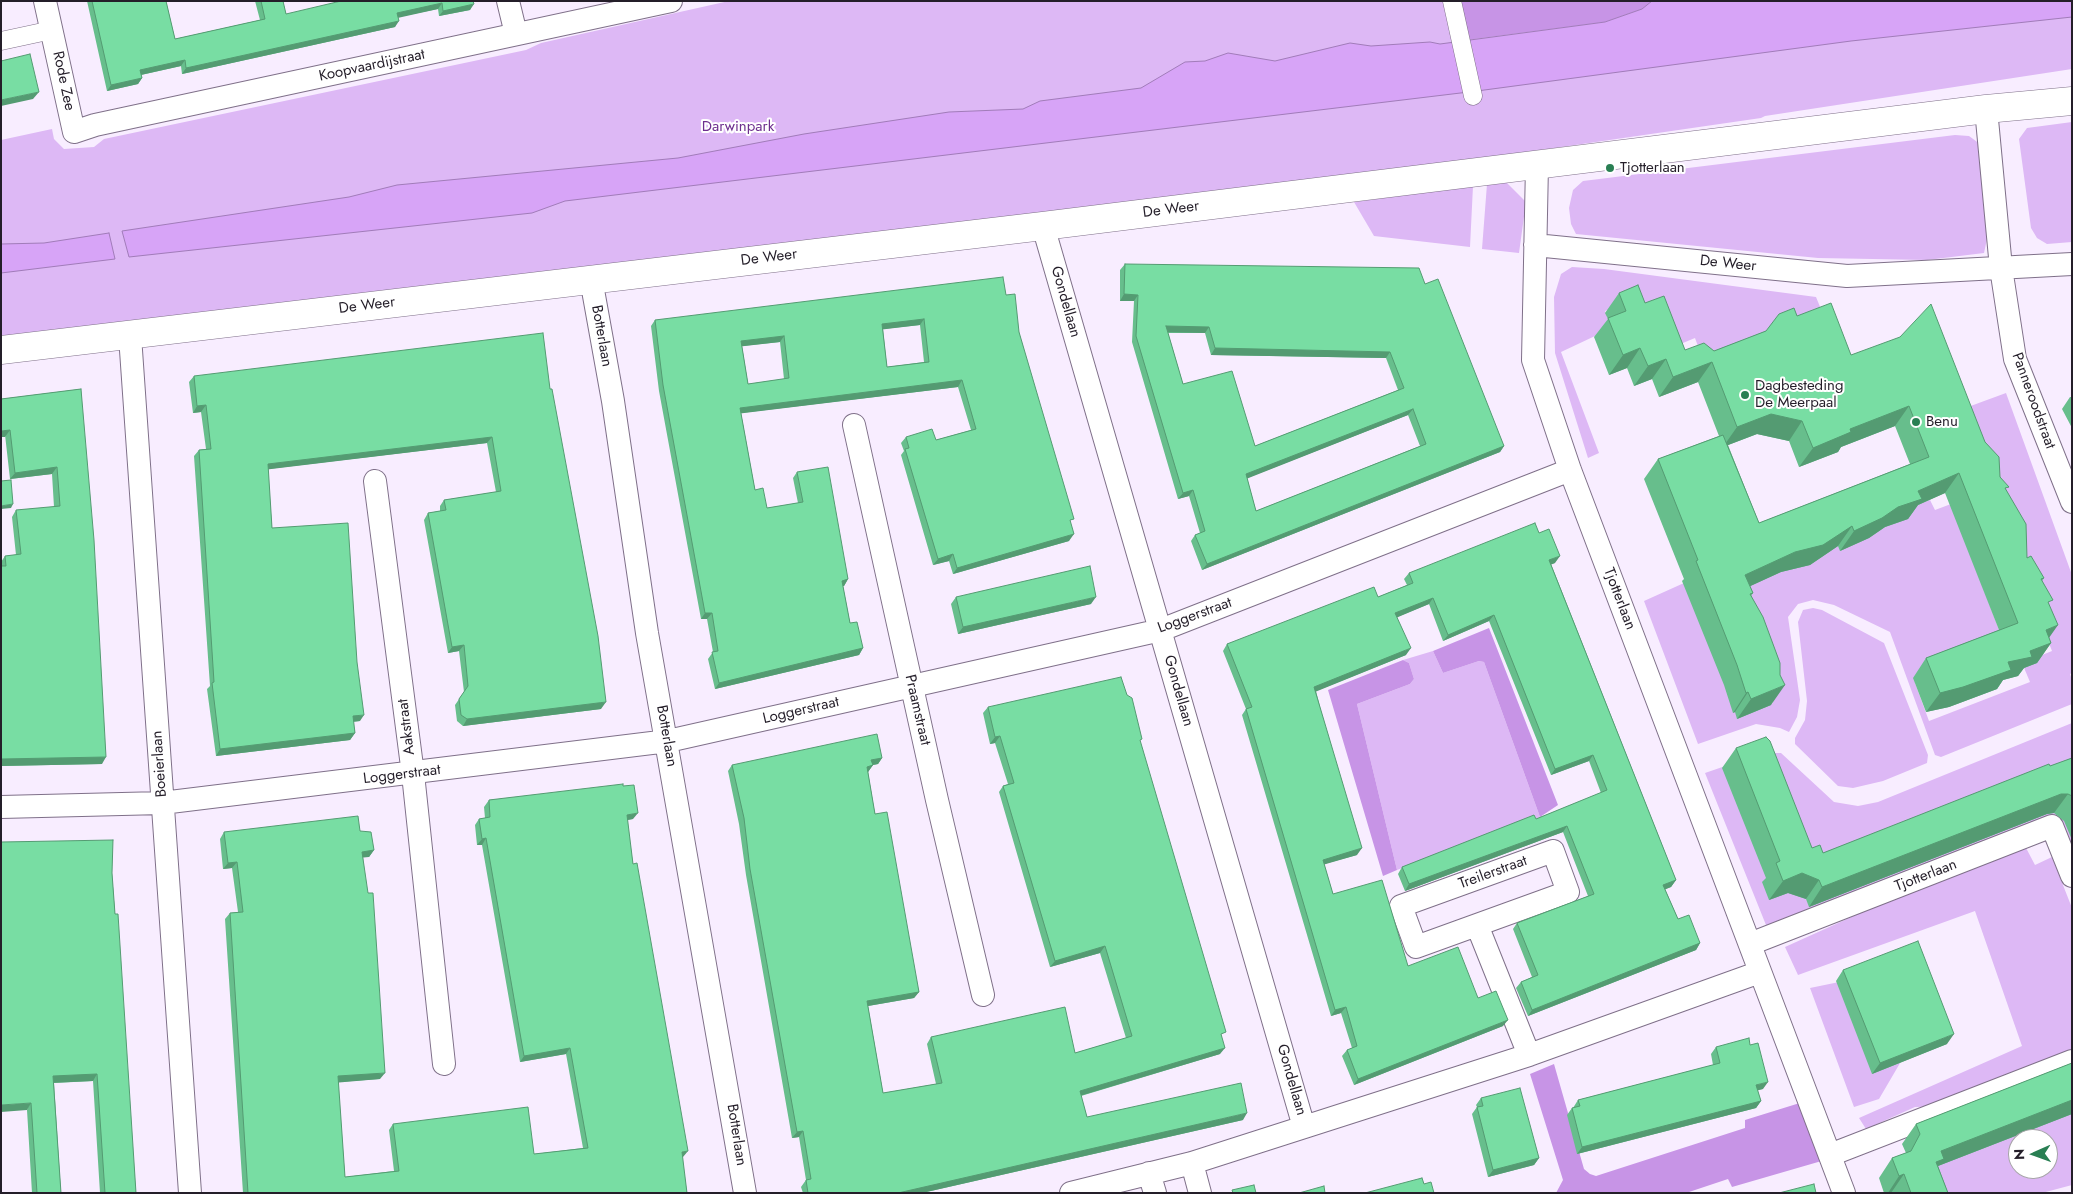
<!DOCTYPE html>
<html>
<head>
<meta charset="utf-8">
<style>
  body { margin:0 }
  #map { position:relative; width:2073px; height:1194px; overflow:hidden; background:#f8edff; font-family:Jost,sans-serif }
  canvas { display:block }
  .frame { position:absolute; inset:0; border:2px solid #241e29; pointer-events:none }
  .north { position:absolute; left:2008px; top:1129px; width:50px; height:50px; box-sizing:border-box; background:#fff; border:1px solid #a7a5a9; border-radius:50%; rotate:268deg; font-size:14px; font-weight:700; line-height:20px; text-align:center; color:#241e29 }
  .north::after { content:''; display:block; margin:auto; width:18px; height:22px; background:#297f53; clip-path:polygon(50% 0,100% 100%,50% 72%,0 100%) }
</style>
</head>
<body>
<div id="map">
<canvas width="2073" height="1194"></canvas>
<div class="frame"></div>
<div class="north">N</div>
</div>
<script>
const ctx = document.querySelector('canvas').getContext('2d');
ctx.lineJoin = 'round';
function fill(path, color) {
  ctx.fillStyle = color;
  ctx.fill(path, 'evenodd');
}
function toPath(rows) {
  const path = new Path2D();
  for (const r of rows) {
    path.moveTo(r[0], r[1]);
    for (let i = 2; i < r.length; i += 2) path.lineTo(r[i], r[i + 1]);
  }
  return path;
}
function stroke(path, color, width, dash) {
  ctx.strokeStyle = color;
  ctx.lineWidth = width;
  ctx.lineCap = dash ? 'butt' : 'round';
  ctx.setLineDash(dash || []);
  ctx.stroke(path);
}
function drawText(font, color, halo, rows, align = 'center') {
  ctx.font = font + ' Jost,sans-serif';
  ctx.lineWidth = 4;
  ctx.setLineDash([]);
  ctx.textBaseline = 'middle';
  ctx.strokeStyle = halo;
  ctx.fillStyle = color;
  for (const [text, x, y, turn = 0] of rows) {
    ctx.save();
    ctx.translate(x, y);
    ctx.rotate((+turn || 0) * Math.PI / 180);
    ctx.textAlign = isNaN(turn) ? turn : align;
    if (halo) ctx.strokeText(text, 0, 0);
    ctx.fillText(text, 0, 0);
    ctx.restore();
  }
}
fill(toPath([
  [729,1,2072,1,2072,69,1765,116,1761,118,1472,160,1,341,1,140,52,129,54,139,64,149,94,147,104,139,526,50,541,43],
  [2072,122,2072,242,2047,244,2037,238,2031,228,2019,139,2027,128],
  [1955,135,1969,136,1980,144,1987,239,1984,253,1927,260,1818,258,1576,234,1571,224,1569,208,1573,190,1583,181],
  [1506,182,1526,202,1519,253,1482,249,1487,184],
  [1473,186,1470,247,1374,236,1354,202],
  [1572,267,1604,269,1816,297,1823,314,1704,363,1695,338,1666,350,1625,303,1605,311,1612,328,1561,352,1599,453,1588,458,1555,353,1554,297,1561,274],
  [2006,393,2072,575,2072,673,2070,674,2072,680,2072,704,1941,757,1935,755,1890,632,1834,605,1813,600,1798,604,1788,617,1800,700,1797,717,1789,732,1780,728,1756,724,1698,744,1644,601,1684,583,1739,717,1773,703,1726,587,1905,508,1930,500,1935,510,1951,504,2006,648,1915,683,1929,721,2030,682,2022,663,2052,651,1957,411],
  [1813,608,1822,610,1884,643,1928,755,1927,763,1883,781,1853,788,1838,786,1795,744,1795,738,1805,720,1807,701,1798,622,1803,610],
  [1433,651,1443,673,1479,661,1484,662,1540,817,1397,870,1357,704,1410,684,1414,679,1409,663,1403,660],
  [2072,723,2072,858,2054,815,1846,898,1770,935,1705,773,1763,753,1781,753,1834,802,1858,806,1878,802],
  [2025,846,2035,865,2052,857,2072,908,2072,1055,1946,1106,1915,1107,1866,1129,1859,1118,2022,1046,1975,911,1798,975,1785,947,1878,905],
  [1844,981,1903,1058,1879,1099,1854,1107,1810,988],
  [2072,1067,2072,1185,2042,1193,1935,1193,1910,1131],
  [2018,1139,2048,1139,2048,1169,2018,1169]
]), '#ddb8f5');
fill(toPath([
  [1457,1,1652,1,1642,9,1605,22,1466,40],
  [1489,628,1558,805,1540,817,1484,662,1479,661,1443,673,1433,651],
  [1403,660,1409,663,1414,679,1410,684,1357,704,1397,870,1383,876,1328,690],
  [1554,1064,1584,1169,1590,1174,1596,1176,1745,1128,1745,1120,1803,1102,1825,1160,1732,1187,1728,1179,1686,1193,1556,1193,1563,1180,1530,1074]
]), '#c794e6');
const water = toPath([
  [1652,1,2072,1,2072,17,1851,41,1477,91,565,201,532,213,129,257,122,231,349,197,397,185,678,158,804,134,949,112,1023,109,1040,101,1141,88,1185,62,1205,61,1228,53,1275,61,1350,43,1371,46,1430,42,1440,44,1605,22,1642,9,1652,1],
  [109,233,115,259,1,273,1,244,44,243,109,233]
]);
fill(water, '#d7a4f7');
stroke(water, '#a17cb9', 1);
const pedestrian = toPath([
  [1452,1,1473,96],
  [1,41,52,30]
]);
const minor = toPath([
  [45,1,74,132,95,125,671,1],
  [508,1,516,34],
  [1986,109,2001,268,2015,359,2072,502],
  [1537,165,1533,360,1570,470,1844,1193],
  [1043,226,1304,1127],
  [1535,245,1847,276,2072,264],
  [591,279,613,401,647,633,745,1193],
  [130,336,190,1193],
  [854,425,937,800,983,995],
  [375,481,413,774,444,1064],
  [1,807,162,803,668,741,1161,630,1570,470],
  [1553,851,1568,892,1416,947,1401,906,1553,851],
  [1477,925,1529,1055],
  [1750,944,2052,826,2072,876],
  [1830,1155,2072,1061],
  [1192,1163,1200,1193],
  [1149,1173,1155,1193],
  [1071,1193,1192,1163,1529,1055,1760,972]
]);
const tertiary = toPath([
  [1,350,1043,226,1986,109,2072,101]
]);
stroke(pedestrian, '#7f7089', 19);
stroke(minor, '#7f7089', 24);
stroke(tertiary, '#7f7089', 29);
stroke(pedestrian, '#fff', 18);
stroke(minor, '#fff', 22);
stroke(tertiary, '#fff', 28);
fill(toPath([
  [87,1,166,1,175,39,260,20,255,1,283,1,286,14,473,1,470,10,439,16,438,9,398,17,395,27,182,74,181,66,141,75,142,78,138,84,107,91],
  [1125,264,1425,284,1504,446,1500,452,1202,570,1191,541,1195,535,1200,533,1189,496,1178,499,1132,342,1134,301,1120,301,1120,270],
  [1168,333,1205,333,1211,355,1386,358,1398,390,1255,446,1183,384],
  [1408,415,1420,446,1256,511,1247,478],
  [1619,293,1645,303,1685,350,1714,351,1766,331,1797,316,1851,355,1985,442,2006,490,2027,558,2044,578,2042,581,2049,606,2049,638,2051,643,2037,663,2024,668,2018,676,2003,680,1997,689,1949,707,1926,712,1913,678,1926,658,1999,630,1945,493,1918,505,1908,519,1885,527,1869,538,1840,551,1838,546,1810,565,1781,572,1750,586,1753,593,1751,596,1771,705,1737,719,1735,712,1733,713,1724,685,1682,581,1684,579,1644,479,1658,459,1719,436,1698,382,1659,397,1652,379,1634,386,1627,368,1609,375,1594,337,1608,319,1605,313],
  [1895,426,1910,464,1759,523,1728,445,1757,434,1789,441,1799,467,1838,452,1841,447],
  [1006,295,1019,332,1071,524,1069,541,953,574,949,561,933,565,901,455,904,451,901,443,906,437,936,440,971,430,958,387,741,413,755,490,767,508,798,503,793,478,797,472,848,579,844,586,843,586,850,623,863,648,859,655,715,689,708,659,713,652,707,619,701,619,659,391,651,326,655,320],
  [920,325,924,362,887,367,883,329],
  [780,342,784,379,748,384,742,346],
  [194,376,550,389,601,709,463,726,457,721,455,705,464,692,459,651,448,653,424,520,428,513,440,511,440,506,444,500,496,492,487,443,268,469,272,528,360,721,353,722,355,733,350,740,216,756,207,689,210,686,194,456,199,450,206,449,201,412,193,413,189,382],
  [81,389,102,764,1,766,1,562,5,556,16,555,12,517,16,510,54,507,52,474,10,479,1,399],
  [2070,397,2072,397,2072,428,2062,409],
  [1539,533,1555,563,1551,564,1676,880,1671,887,1665,889,1678,919,1700,943,1696,950,1528,1016,1516,988,1521,982,1532,977,1513,929,1517,923,1588,896,1563,832,1405,891,1398,874,1402,867,1536,819,1601,793,1589,761,1551,775,1489,621,1443,641,1429,604,1397,617,1406,655,1316,691,1357,855,1324,864,1333,894,1408,966,1478,998,1503,1026,1354,1085,1342,1056,1347,1050,1352,1048,1341,1013,1331,1016,1242,715,1246,709,1223,651,1227,644,1378,597,1407,585,1404,579,1409,573],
  [956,597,1091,604,958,634,951,604],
  [988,707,1140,742,1222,1038,1220,1054,1081,1096,1087,1117,1243,1120,922,1193,803,1193,801,1187,806,1180,799,1137,792,1138,746,875,739,824,728,771,732,765,882,758,878,764,873,765,868,772,875,814,919,992,914,998,868,1006,883,1093,936,1084,927,1044,931,1037,1075,1053,1126,1038,1100,953,1050,967,999,792,1003,786,1008,784,995,743,990,744,983,713],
  [1736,748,1812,848,1823,853,2072,758,2072,840,2064,821,2054,813,2047,814,1809,907,1806,899,1788,893,1769,900,1762,882,1766,878,1722,768],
  [623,786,633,819,627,820,633,864,683,1157,682,1157,687,1193,243,1193,225,919,230,913,238,912,232,868,223,869,220,839,224,832,360,831,374,850,369,857,363,857,380,1079,338,1082,345,1177,394,1171,389,1130,393,1124,534,1154,583,1148,566,1054,520,1062,482,845,477,845,475,825,479,819,485,818,484,807,489,800],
  [112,873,136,1193,100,1193,93,1081,54,1083,61,1193,32,1193,27,1110],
  [1843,970,1947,1044,1872,1074,1836,981],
  [1716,1047,1763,1089,1757,1090,1761,1101,1756,1108,1577,1154,1567,1115,1572,1108,1573,1108,1578,1100,1713,1065,1711,1054],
  [2072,1063,2072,1114,1938,1166,1948,1193,1884,1193,1879,1178,1892,1158,1906,1153,1902,1144,1916,1124],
  [1481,1098,1539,1158,1534,1165,1488,1177,1472,1114,1477,1107,1476,1105]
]), '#67be8c');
fill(toPath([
  [442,3,438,9,393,19,397,13],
  [474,4,470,10,439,16,443,11],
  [399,21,395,27,182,74,186,68],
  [185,60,181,66,136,76,140,70],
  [142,78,138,84,107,91,111,85],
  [39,92,33,99,1,106,1,100],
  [1124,294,1138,295,1134,301,1120,301],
  [924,319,920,325,878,330,882,324],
  [1166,326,1209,327,1205,333,1162,332],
  [784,336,780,342,736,347,741,341],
  [1215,348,1390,352,1386,358,1211,355],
  [1640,348,1627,368,1609,375,1623,355],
  [1666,359,1652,379,1634,386,1648,366],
  [1712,362,1698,382,1659,397,1673,377],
  [962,380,958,387,736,414,740,408],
  [206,405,201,412,193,413,197,406],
  [1909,406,1895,426,1841,447,1838,452,1799,467,1813,448,1850,429],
  [1413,409,1408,415,1241,481,1246,474],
  [1771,414,1802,421,1789,441,1757,434,1723,447,1737,427],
  [10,430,5,437,1,437,1,431],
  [492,437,487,443,263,470,268,464],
  [1504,446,1500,452,1202,570,1207,564],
  [57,467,52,474,10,479,15,473],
  [1959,473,1945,493,1918,505,1908,519,1885,527,1869,538,1840,551,1854,531,1918,491],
  [1193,490,1189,496,1178,499,1183,493],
  [13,504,11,508,1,509,1,506],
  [1852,526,1838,546,1810,565,1781,572,1731,595,1745,575],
  [1074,534,1069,541,953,574,957,568],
  [953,554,949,561,933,565,938,559],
  [1560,556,1555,563,1545,567,1549,560],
  [848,579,844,586,838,587,842,581],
  [1096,597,1091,604,958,634,963,627],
  [1433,598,1429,604,1391,620,1395,613],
  [705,613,712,613,707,619,701,619],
  [1494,615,1489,621,1443,641,1448,635],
  [2058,625,2044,645,2046,630],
  [2051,643,2037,663,2024,668,2018,676,2003,680,1997,689,1949,707,1926,712,1940,693,2008,662,2030,651],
  [464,645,459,651,448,653,452,647],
  [863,648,859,655,715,689,719,683],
  [1411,648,1406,655,1310,694,1314,687],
  [1785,685,1771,705,1737,719,1751,699],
  [1748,692,1735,712,1733,713,1746,693],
  [606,702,601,709,463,726,467,719],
  [364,715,360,721,348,722,353,716],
  [355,733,350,740,216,756,220,749],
  [1000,736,995,743,990,744,995,737],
  [1593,755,1589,761,1551,775,1555,769],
  [106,757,102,764,1,766,1,759],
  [882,758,878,764,867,766,871,760],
  [873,765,868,772,862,773,867,767],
  [2061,794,2068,794,2054,813,2047,814,1809,907,1822,887],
  [638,813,633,819,622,821,627,815],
  [1567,826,1563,832,1405,891,1409,884],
  [486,838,482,845,477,845,482,839],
  [1362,848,1357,855,1319,866,1323,860],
  [374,850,369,857,358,858,362,852],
  [237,862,232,868,223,869,228,863],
  [1802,873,1819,880,1806,899,1788,893,1769,900,1783,881],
  [1676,880,1671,887,1659,892,1663,885],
  [1700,943,1696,950,1528,1016,1532,1010],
  [1105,946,1100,953,1050,967,1055,961],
  [919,992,914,998,862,1007,867,1001],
  [1346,1007,1341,1013,1331,1016,1335,1010],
  [1508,1020,1503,1026,1354,1085,1358,1079],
  [1954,1034,1947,1044,1872,1074,1880,1063],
  [570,1048,566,1054,520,1062,524,1056],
  [1225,1048,1220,1054,1076,1097,1080,1091],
  [385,1073,380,1079,333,1083,338,1076],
  [97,1074,93,1081,49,1083,53,1076],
  [1768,1082,1763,1089,1751,1092,1756,1085],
  [2072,1100,2072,1114,1938,1166,1930,1178,1941,1151],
  [1761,1101,1756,1108,1577,1154,1582,1147],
  [31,1103,27,1110,1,1112,1,1105],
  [1247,1113,1243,1120,922,1193,898,1193],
  [803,1131,799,1137,792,1138,797,1132],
  [688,1151,683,1157,677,1158,682,1152],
  [1539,1158,1534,1165,1488,1177,1493,1170],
  [1904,1174,1891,1193,1888,1193,1899,1176]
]), '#549b72');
const building = toPath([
  [92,1,166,1,175,39,265,19,261,1,283,1,286,14,341,1,473,1,474,4,443,11,442,3,397,13,399,21,186,68,185,60,140,70,142,78,111,85,92,1],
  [30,54,39,92,1,100,1,61,30,54],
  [1125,264,1419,268,1425,284,1438,279,1504,446,1207,564,1195,535,1205,531,1193,490,1183,493,1136,336,1138,295,1124,294,1125,264],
  [1166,326,1209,327,1215,348,1390,352,1404,388,1255,446,1232,371,1183,384,1166,326],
  [1413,409,1426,444,1256,511,1246,474,1413,409],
  [1003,277,1006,295,1015,294,1019,332,1074,519,1070,520,1074,534,957,568,953,554,938,559,905,449,909,448,906,437,932,429,936,440,976,429,962,380,740,408,755,490,763,488,767,508,803,502,797,472,828,467,848,579,842,581,850,623,857,622,863,648,719,683,712,652,718,651,712,613,705,613,663,385,655,320,1003,277],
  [924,319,929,362,887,367,882,324,924,319],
  [784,336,789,378,748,384,741,341,784,336],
  [1638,285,1645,303,1664,296,1685,350,1704,343,1714,351,1766,331,1779,314,1794,308,1797,316,1831,303,1851,355,1900,337,1931,304,1985,442,1999,457,2000,477,2009,487,2005,488,2026,524,2027,558,2031,556,2044,578,2041,579,2053,600,2048,602,2058,625,2046,630,2051,643,2030,651,2032,657,2008,662,2011,670,1963,687,1940,693,1926,658,2018,623,1959,473,1918,491,1922,499,1898,507,1882,518,1854,531,1852,526,1823,545,1795,552,1745,575,1753,593,1750,594,1763,617,1780,663,1780,675,1785,685,1751,699,1748,692,1746,693,1737,665,1696,561,1698,560,1658,459,1723,435,1759,523,1929,457,1909,406,1850,429,1851,432,1813,448,1802,421,1771,414,1737,427,1712,362,1673,377,1666,359,1648,366,1640,348,1623,355,1608,318,1626,311,1619,293,1638,285],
  [543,333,550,389,552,389,598,636,606,702,467,719,461,715,459,699,468,686,464,645,452,647,428,513,446,510,444,500,501,491,492,437,268,464,272,528,348,523,357,662,364,715,353,716,355,733,220,749,212,683,214,682,199,450,211,449,206,405,197,406,194,376,543,333],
  [81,389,94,540,106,757,1,759,1,566,6,566,5,556,21,554,16,510,60,506,57,467,15,473,10,430,1,431,1,399,81,389],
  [11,480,13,504,1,506,1,481,11,480],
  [1535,523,1539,533,1549,529,1560,556,1549,560,1676,880,1663,885,1678,919,1689,915,1700,943,1532,1010,1521,982,1538,975,1517,923,1594,894,1567,826,1409,884,1402,867,1534,815,1536,819,1607,790,1593,755,1555,769,1494,615,1448,635,1433,598,1395,613,1411,648,1314,687,1362,848,1323,860,1333,894,1382,880,1408,966,1458,947,1478,998,1496,991,1508,1020,1358,1079,1347,1050,1357,1046,1346,1007,1335,1010,1246,709,1252,707,1227,644,1374,587,1378,597,1413,583,1409,573,1535,523],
  [1090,566,1096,597,963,627,956,597,1090,566],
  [1121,677,1127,695,1132,698,1142,739,1140,740,1226,1032,1221,1034,1225,1048,1080,1091,1087,1117,1241,1083,1247,1113,898,1193,808,1193,806,1180,811,1179,803,1131,797,1132,750,869,744,818,732,765,877,734,882,758,871,760,873,765,867,767,875,814,887,812,919,992,867,1001,883,1093,942,1083,931,1037,1065,1007,1075,1053,1132,1036,1105,946,1055,961,1003,786,1014,783,1000,736,995,737,988,707,1121,677],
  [1766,737,1770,741,1812,848,1820,845,1823,853,2049,764,2050,766,2072,758,2072,796,2068,794,2061,794,1822,887,1819,880,1802,873,1783,881,1776,863,1780,861,1736,748,1766,737],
  [623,784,623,786,634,785,638,813,627,815,633,864,637,863,688,1151,682,1152,687,1193,248,1193,230,913,243,912,237,862,228,863,224,832,358,816,360,831,371,832,374,850,362,852,368,893,373,893,385,1073,338,1076,345,1177,399,1171,393,1124,528,1107,534,1154,588,1148,570,1048,524,1056,486,838,482,839,479,819,490,817,489,800,623,784],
  [113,840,112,873,115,914,118,914,136,1193,105,1193,97,1074,53,1076,61,1193,37,1193,31,1103,1,1105,1,842,113,840],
  [1918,941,1954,1034,1880,1063,1843,970,1918,941],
  [1749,1038,1750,1045,1758,1043,1768,1082,1756,1085,1761,1101,1582,1147,1572,1108,1580,1106,1578,1100,1720,1063,1716,1047,1749,1038],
  [2072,1063,2072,1100,1941,1151,1944,1159,1936,1162,1948,1193,1911,1193,1904,1174,1899,1176,1892,1158,1911,1151,1920,1134,1916,1124,2072,1063],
  [1520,1088,1539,1158,1493,1170,1477,1107,1483,1106,1481,1098,1520,1088],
  [1422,1178,1424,1184,1431,1182,1434,1193,1365,1193,1422,1178],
  [1814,1184,1816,1193,1779,1193,1814,1184],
  [1254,1185,1256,1193,1233,1193,1232,1190,1254,1185],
  [1324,1186,1325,1193,1299,1193,1324,1186]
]);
fill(building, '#78dda3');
stroke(building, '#549b72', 1);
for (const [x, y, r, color] of [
  [1610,168,5,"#297f53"],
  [1745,395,5,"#297f53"],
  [1916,422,5,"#297f53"]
]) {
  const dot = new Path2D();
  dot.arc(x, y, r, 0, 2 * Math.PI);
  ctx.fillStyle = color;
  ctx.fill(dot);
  stroke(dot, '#fff', 2);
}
drawText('15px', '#241e29', '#fff', [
  ["Koopvaardijstraat",372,66,-12],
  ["Rode Zee",63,81,78],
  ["De Weer",1171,210,-7],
  ["De Weer",769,258,-7],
  ["De Weer",1728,264,6],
  ["Gondellaan",1065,302,74],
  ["De Weer",367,306,-7],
  ["Botterlaan",601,336,80],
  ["Panneroodstraat",2033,401,70],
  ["Tjotterlaan",1619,599,69],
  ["Loggerstraat",1195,616,-20],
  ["Gondellaan",1178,691,74],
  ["Praamstraat",917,710,77],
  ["Loggerstraat",801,711,-13],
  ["Aakstraat",407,727,-97],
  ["Botterlaan",666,736,80],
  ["Boeierlaan",160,764,-94],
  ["Loggerstraat",402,775,-7],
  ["Treilerstraat",1493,873,-20],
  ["Tjotterlaan",1926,876,-21],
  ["Gondellaan",1291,1080,74],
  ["Botterlaan",736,1135,81]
]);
drawText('15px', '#6d2e8e', '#fff', [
  ["Darwinpark",738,127]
]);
drawText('15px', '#241e29', '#fff', [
  ["Tjotterlaan",1620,168],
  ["Dagbesteding",1755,386],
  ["De Meerpaal",1755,403],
  ["Benu",1926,422]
], 'left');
</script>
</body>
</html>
